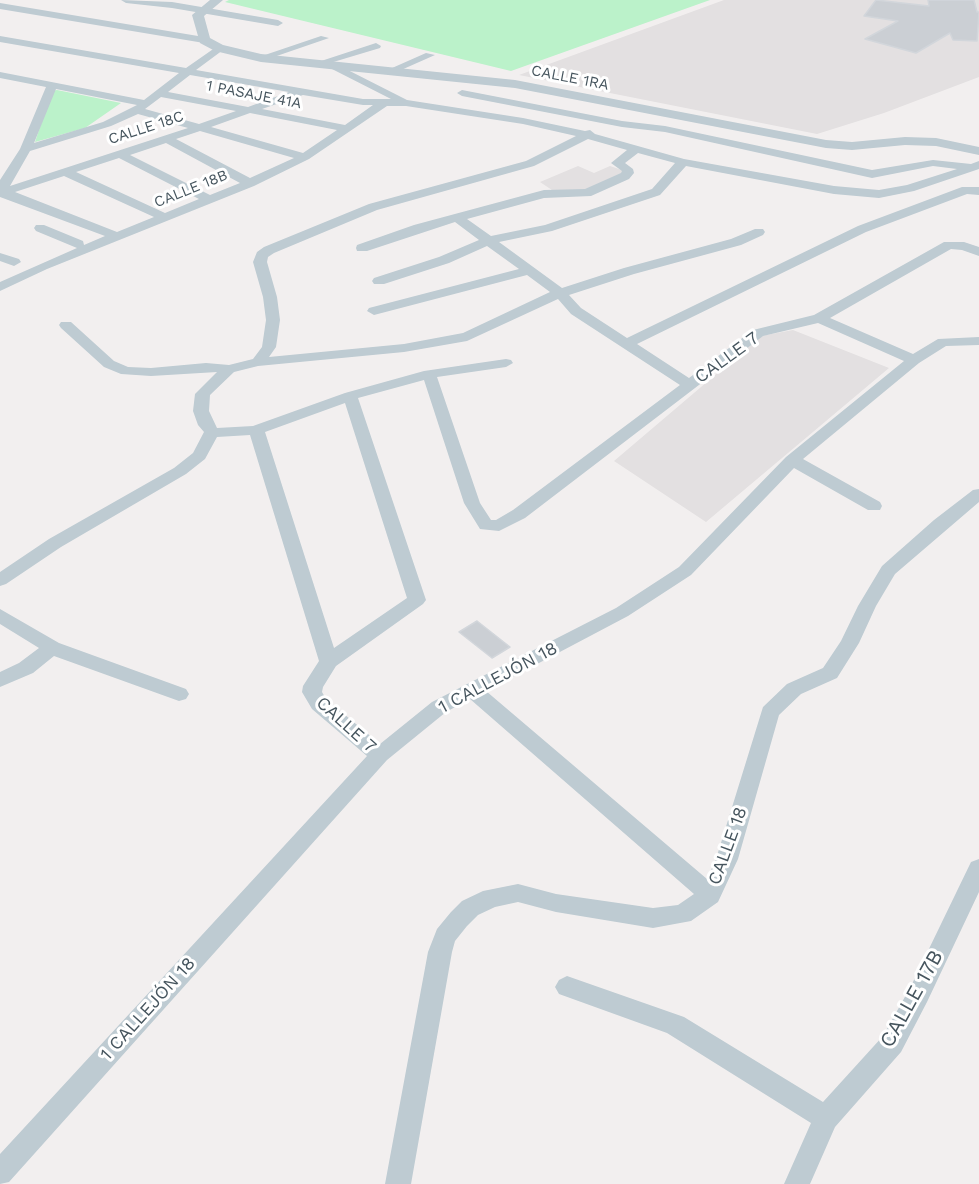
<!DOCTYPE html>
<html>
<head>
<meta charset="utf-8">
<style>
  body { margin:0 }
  canvas { display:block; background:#f2efef }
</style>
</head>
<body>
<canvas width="979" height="1184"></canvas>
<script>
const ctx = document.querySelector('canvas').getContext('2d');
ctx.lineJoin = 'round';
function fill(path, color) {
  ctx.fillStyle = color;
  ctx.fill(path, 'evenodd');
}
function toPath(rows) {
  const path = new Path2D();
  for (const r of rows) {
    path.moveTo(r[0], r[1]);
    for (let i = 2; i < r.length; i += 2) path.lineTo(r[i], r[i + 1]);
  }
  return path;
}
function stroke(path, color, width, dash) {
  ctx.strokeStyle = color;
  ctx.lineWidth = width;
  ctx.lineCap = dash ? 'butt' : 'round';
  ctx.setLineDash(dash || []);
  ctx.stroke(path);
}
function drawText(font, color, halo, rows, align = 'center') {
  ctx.font = font + ' "Work Sans",sans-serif';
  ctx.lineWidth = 6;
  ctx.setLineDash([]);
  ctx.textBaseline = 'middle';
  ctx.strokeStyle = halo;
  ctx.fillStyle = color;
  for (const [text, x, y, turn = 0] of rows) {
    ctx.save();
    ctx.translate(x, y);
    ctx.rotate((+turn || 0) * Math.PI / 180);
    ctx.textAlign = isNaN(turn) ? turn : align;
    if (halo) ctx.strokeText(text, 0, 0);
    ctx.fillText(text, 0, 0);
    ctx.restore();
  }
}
fill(toPath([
  [724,0,979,0,979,77,884,113,817,134,519,75],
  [578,166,594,173,610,166,628,172,586,193,555,192,540,182],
  [793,330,889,368,706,522,614,461,761,336]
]), '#e3e0e1');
fill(toPath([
  [229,0,710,0,511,71,225,2],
  [57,90,121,103,85,128,35,142,52,91]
]), '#bbf2ca');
const building = toPath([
  [876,0,929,6,928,0,974,0,977,12,979,12,977,41,953,40,950,33,916,53,865,39,898,21,864,16,876,0],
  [477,621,510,647,492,658,459,632,477,621]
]);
fill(building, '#cbcfd4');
stroke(building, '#d2d6db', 1.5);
fill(toPath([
  [121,0,172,2,278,20,283,23,278,26,172,8,126,3,121,0],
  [0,3,204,37,209,40,204,43,0,9,0,3],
  [0,36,186,68,219,45,224,48,223,50,196,70,363,99,391,99,332,69,332,65,336,64,407,100,523,118,585,131,590,130,595,134,684,159,834,186,879,190,907,185,957,169,933,166,872,178,665,132,622,127,462,96,457,93,462,90,622,121,665,126,872,170,933,160,971,164,979,161,979,169,914,191,879,198,834,194,686,166,660,195,552,231,499,242,562,288,624,268,731,239,755,229,763,229,765,232,763,235,741,245,634,274,569,295,581,308,627,338,858,226,962,187,979,187,979,195,967,194,866,232,637,344,689,378,753,330,814,315,944,242,964,242,979,247,979,256,962,250,951,249,830,318,913,354,938,339,979,337,979,345,946,346,919,363,803,459,880,502,882,506,880,510,868,510,794,468,691,575,628,616,486,691,707,879,716,859,763,707,787,684,823,668,841,641,858,606,882,566,934,520,973,490,979,489,979,502,895,574,876,606,859,643,837,678,801,694,779,715,738,859,718,902,691,921,653,928,556,912,518,902,495,907,478,915,467,926,455,941,452,952,411,1184,385,1184,428,952,437,929,451,912,462,901,483,891,518,884,556,894,653,908,678,905,694,894,470,699,446,712,387,760,9,1182,0,1184,0,1154,367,756,312,709,302,692,303,686,319,661,250,435,217,437,205,459,186,474,61,547,6,584,0,586,0,572,49,539,174,468,193,453,204,432,198,425,193,411,195,394,217,372,151,376,121,374,104,367,61,328,59,325,61,322,71,322,114,361,128,367,151,368,206,363,229,365,253,359,262,347,266,320,263,297,253,262,257,252,264,247,369,204,526,161,576,136,523,124,406,106,387,106,309,159,254,186,47,269,0,291,0,282,77,248,36,231,34,228,36,225,44,225,83,241,84,245,105,236,0,197,0,180,20,149,46,87,0,78,0,72,144,100,179,73,0,42,0,36],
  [190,75,289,92,248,107,168,92,190,75],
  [56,89,137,105,103,122,34,143,56,89],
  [303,95,363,105,373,105,345,125,262,109,303,95],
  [161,97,236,111,199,124,145,109,161,97],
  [250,113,337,130,303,153,211,127,250,113],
  [138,114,188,128,10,186,30,151,111,126,138,114],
  [200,131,294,158,250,178,176,139,200,131],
  [588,139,627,150,611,163,622,171,621,173,585,189,544,190,414,225,357,245,356,248,357,251,367,251,455,222,479,240,439,257,374,278,372,281,374,284,384,284,449,263,487,246,519,269,369,308,367,311,374,315,527,275,550,292,463,333,404,344,269,357,276,347,280,320,277,297,267,262,268,257,274,253,377,210,534,166,588,139],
  [166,143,240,183,210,195,130,155,166,143],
  [638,153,675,163,652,189,545,225,491,236,467,219,544,198,591,196,629,179,634,173,633,169,625,163,638,153],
  [119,158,199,199,165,213,76,172,119,158],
  [64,176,154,217,117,232,15,192,64,176],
  [558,299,571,314,680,385,513,510,496,520,491,520,480,503,437,377,506,367,513,363,511,360,506,359,424,371,345,393,253,426,217,428,209,411,210,395,234,372,258,366,404,352,467,341,558,299],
  [818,323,904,361,786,457,679,567,616,608,432,702,380,744,326,699,322,692,323,687,336,666,423,604,426,600,358,398,424,380,464,503,480,529,499,531,525,518,763,336,818,323],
  [345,403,407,598,334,648,265,432,345,403],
  [321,36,329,38,265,60,256,58,321,36],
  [376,43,381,46,380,48,320,66,315,63,376,43],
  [426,53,435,55,392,74,383,72,426,53],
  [0,253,19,259,21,262,14,266,0,261,0,253],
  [0,609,59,643,186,689,189,694,186,699,179,701,54,656,33,673,0,687,0,672,19,663,39,648,0,624,0,609],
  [979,859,979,892,927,1002,901,1052,835,1127,810,1184,784,1184,811,1123,667,1033,559,994,555,987,559,980,567,976,684,1017,823,1102,883,1036,911,986,971,862,979,859]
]), '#becbd2');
fill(toPath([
  [210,0,223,0,204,16,210,38,223,45,261,54,515,80,826,140,852,142,905,137,936,138,979,147,979,155,936,146,905,145,852,150,826,148,515,88,261,62,215,51,200,43,192,15,210,0]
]), '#becbd2');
drawText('15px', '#46555e', '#fff', [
  ["CALLE 1RA",570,78,11],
  ["1 PASAJE 41A",254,95,11],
  ["CALLE 18C",146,128,-18],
  ["CALLE 18B",191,189,-22]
]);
drawText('18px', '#46555e', '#fff', [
  ["CALLE 7",727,358,-36],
  ["1 CALLEJÓN 18",498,678,-28],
  ["CALLE 7",346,725,42],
  ["CALLE 18",728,846,-70],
  ["1 CALLEJÓN 18",148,1009,-48]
]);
drawText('21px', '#46555e', '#fff', [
  ["CALLE 17B",912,999,-61]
]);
</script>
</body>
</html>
